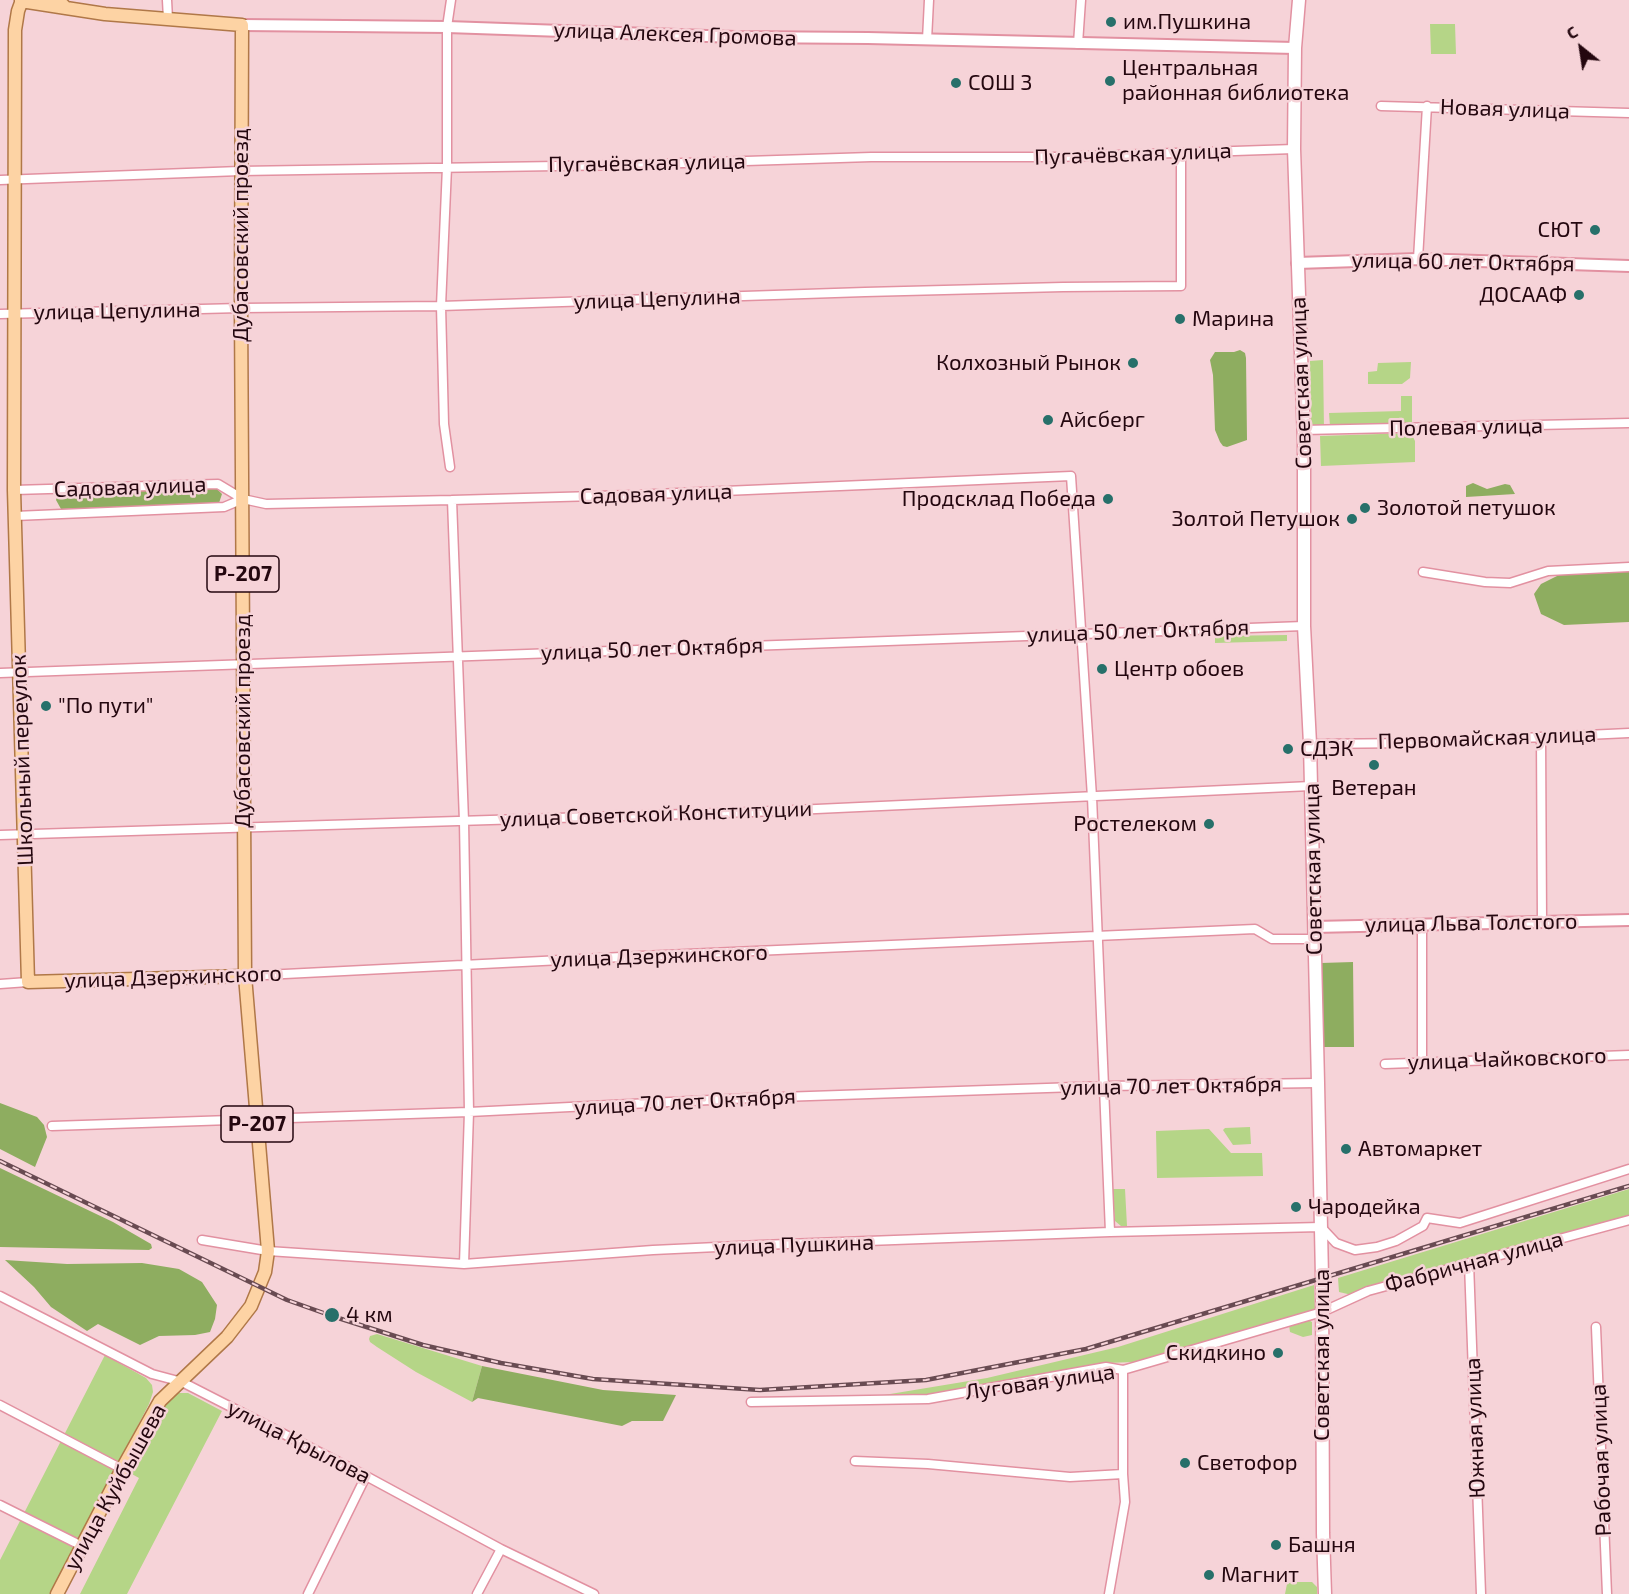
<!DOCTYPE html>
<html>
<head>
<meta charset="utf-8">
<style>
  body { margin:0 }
  #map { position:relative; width:1629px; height:1594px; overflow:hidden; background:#f6d3d8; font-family:"Exo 2",sans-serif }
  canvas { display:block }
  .north { position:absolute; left:1551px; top:18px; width:60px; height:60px; -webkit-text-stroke:4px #f6d3d8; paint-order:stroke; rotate:330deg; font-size:16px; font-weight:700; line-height:24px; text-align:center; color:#24070f }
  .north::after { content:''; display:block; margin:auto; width:21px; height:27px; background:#24070f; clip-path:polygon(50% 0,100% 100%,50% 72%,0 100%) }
</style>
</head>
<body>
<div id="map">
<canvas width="1629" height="1594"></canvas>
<div class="north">С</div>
</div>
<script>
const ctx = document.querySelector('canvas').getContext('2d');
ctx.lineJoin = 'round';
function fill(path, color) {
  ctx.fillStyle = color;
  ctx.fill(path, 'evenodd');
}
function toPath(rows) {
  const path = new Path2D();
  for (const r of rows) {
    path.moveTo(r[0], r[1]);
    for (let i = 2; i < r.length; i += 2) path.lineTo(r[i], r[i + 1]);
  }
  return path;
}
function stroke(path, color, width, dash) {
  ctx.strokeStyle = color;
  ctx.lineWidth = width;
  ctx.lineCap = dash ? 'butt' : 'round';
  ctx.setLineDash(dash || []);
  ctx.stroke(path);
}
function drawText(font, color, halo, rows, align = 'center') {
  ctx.font = font + ' "Exo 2",sans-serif';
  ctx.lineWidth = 5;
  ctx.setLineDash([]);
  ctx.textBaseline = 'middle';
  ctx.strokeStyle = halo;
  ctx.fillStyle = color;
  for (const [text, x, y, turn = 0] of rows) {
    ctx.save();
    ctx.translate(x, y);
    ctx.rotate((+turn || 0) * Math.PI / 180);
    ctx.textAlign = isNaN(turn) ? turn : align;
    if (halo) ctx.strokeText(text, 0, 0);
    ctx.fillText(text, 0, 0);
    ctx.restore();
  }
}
fill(toPath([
  [1430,24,1455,24,1456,54,1431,54],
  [1323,360,1324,429,1311,428,1310,361],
  [1411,362,1410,378,1402,384,1368,384,1368,372,1377,371,1378,363],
  [1401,396,1412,396,1412,425,1330,426,1329,413,1401,411],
  [1411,433,1415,441,1415,462,1321,466,1320,436],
  [1287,635,1287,641,1215,643,1215,636],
  [1250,1127,1251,1144,1233,1145,1223,1130,1225,1128],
  [1209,1129,1231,1153,1262,1153,1263,1176,1157,1178,1156,1131],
  [1112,1189,1125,1189,1127,1226,1121,1226,1115,1221],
  [1629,1189,1629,1217,1384,1281,1352,1295,1339,1292,1338,1278],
  [1314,1285,1315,1310,1133,1362,1107,1363,927,1395,898,1397,878,1396,987,1378,1118,1347],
  [1307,1319,1312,1322,1312,1335,1303,1337,1290,1332,1289,1325],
  [377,1334,482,1366,472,1402,416,1372,377,1347,370,1342,369,1339,370,1336],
  [105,1355,146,1378,152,1385,153,1392,149,1404,51,1594,0,1594,0,1560],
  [179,1393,188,1393,222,1411,127,1594,80,1594,139,1478,130,1473,169,1399],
  [1292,1582,1312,1582,1317,1587,1317,1594,1285,1594,1287,1584]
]), '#b5d587');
fill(toPath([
  [1240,350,1245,353,1246,358,1247,440,1227,447,1223,446,1220,442,1215,430,1213,375,1210,360,1215,352,1234,352],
  [1473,483,1487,489,1505,484,1510,485,1515,494,1466,497,1466,486],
  [216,488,222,494,219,503,61,509,56,500,57,496,61,493],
  [1629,571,1629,622,1564,625,1541,614,1534,594,1541,584,1561,574],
  [1353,962,1354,1047,1324,1047,1321,963],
  [0,1103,37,1117,44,1125,47,1137,35,1167,0,1149],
  [0,1168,113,1222,151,1244,152,1248,149,1250,0,1247],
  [5,1260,67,1264,142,1263,179,1269,202,1282,217,1305,215,1319,210,1332,195,1335,159,1336,140,1345,98,1324,87,1331,51,1307,34,1287],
  [482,1366,603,1390,676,1395,663,1421,632,1421,622,1426,478,1398,472,1402]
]), '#8ead60');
const minor = toPath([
  [167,0,168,19],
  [927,40,929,0],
  [1078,44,1081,0],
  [1381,106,1629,113],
  [0,180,240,171,621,165,871,157,1056,157,1294,149],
  [1418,259,1427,106],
  [0,314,241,308,441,306,865,292,1063,287,1181,286,1181,153],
  [1303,430,1629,423],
  [450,467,444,424,441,306,447,167,447,27,451,0],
  [14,490,218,484,243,499],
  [452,500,464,821,469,1112,464,1264],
  [15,516,224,507,243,499,266,504,452,500,632,495,1071,476,1092,797,1110,1232],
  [1423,572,1485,582,1510,583,1548,571,1629,567],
  [0,673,1304,626],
  [1541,737,1542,922],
  [1310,744,1415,743,1629,733],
  [0,835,752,812,1311,786],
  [245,976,641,956,1255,929,1272,939,1314,939],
  [0,984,28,982],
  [1422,1062,1422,924],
  [1385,1064,1629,1055],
  [52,1126,469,1112,751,1098,1106,1086,1318,1083],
  [202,1240,268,1251,464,1264,653,1250,760,1245,1110,1232,1321,1227,1336,1243,1355,1250,1377,1247,1396,1241,1423,1226,1427,1218,1460,1223,1629,1169],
  [1469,1263,1481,1594],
  [0,1296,152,1374,182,1382,366,1476,501,1549,594,1594],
  [1596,1327,1607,1594],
  [751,1402,928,1399,1106,1367,1123,1370,1322,1312,1368,1291,1629,1220],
  [0,1405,122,1469],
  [855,1461,928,1464,1070,1477,1123,1474],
  [0,1505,82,1546],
  [308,1594,366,1476],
  [477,1594,501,1549],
  [1109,1594,1125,1502,1123,1474,1123,1370]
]);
const tertiary = toPath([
  [242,25,447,27,736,37,868,38,1295,48],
  [1297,263,1418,259,1629,266],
  [1314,927,1629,920]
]);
const secondary = toPath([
  [1299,0,1295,48,1294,149,1304,442,1304,626,1310,744,1318,1083,1322,1278,1323,1533,1325,1594]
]);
const primary = toPath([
  [22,0,18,11,15,30,14,490,28,982,245,976],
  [21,1,66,8],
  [57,1594,122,1469,160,1401,227,1337,251,1306,265,1272,268,1251,245,976,241,308,242,25,105,14,66,8,58,0]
]);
stroke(minor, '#e291a1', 11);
stroke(tertiary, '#e291a1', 14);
stroke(secondary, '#e291a1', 15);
stroke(primary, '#b07848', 15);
stroke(minor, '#fff', 8);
stroke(tertiary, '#fff', 10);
stroke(secondary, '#fff', 12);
stroke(primary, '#fdd3a4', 12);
const rail = toPath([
  [0,1161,287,1300,332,1316,423,1345,501,1363,593,1379,760,1390,926,1380,1086,1349,1629,1186]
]);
stroke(rail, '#694b52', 4.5);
stroke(rail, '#f6d3d8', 2, [7]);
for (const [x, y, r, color] of [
  [1111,22,6,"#27706a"],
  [1110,81,6,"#27706a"],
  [956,83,6,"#27706a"],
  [1595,230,6,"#27706a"],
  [1579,295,6,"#27706a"],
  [1180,319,6,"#27706a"],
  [1133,363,6,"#27706a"],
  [1048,420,6,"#27706a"],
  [1108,499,6,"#27706a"],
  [1365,508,6,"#27706a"],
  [1352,519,6,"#27706a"],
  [1102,669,6,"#27706a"],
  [46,706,6,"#27706a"],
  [1288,749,6,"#27706a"],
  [1374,765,6,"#27706a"],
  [1209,824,6,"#27706a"],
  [1346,1149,6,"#27706a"],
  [1296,1207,6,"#27706a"],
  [332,1315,8,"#27706a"],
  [1278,1353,6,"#27706a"],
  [1185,1463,6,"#27706a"],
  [1276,1545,6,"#27706a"],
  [1209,1575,6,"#27706a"]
]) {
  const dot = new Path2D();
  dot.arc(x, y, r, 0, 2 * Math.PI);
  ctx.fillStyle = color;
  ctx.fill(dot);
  stroke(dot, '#f6d3d8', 2);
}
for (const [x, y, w] of [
  [243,574,72],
  [257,1124,72]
]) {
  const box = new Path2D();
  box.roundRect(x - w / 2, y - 18, w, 36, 4.5);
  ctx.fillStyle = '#f6d3d8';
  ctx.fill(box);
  stroke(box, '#24070f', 1.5);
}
drawText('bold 21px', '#24070f', null, [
  ["Р-207",243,574],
  ["Р-207",257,1124]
]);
drawText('22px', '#24070f', '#f6d3d8', [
  ["им.Пушкина",1123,22],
  ["Центральная",1122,68],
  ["районная библиотека",1122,93],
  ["СОШ 3",968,83],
  ["СЮТ",1583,230,"right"],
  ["ДОСААФ",1567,295,"right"],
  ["Марина",1192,319],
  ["Колхозный Рынок",1121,363,"right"],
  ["Айсберг",1060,420],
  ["Продсклад Победа",1096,499,"right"],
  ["Золотой петушок",1377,508],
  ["Золтой Петушок",1340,519,"right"],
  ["Центр обоев",1114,669],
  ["\"По пути\"",58,706],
  ["СДЭК",1300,749],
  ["Ветеран",1374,788,"center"],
  ["Ростелеком",1197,824,"right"],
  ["Автомаркет",1358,1149],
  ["Чародейка",1308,1207],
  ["4 км",346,1315],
  ["Скидкино",1266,1353,"right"],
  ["Светофор",1197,1463],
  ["Башня",1288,1545],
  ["Магнит",1221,1575]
], 'left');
drawText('22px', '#24070f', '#f6d3d8', [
  ["улица Алексея Громова",675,34,2],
  ["Новая улица",1505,109,2],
  ["Пугачёвская улица",1133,154,-2],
  ["Пугачёвская улица",647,163,-1],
  ["Дубасовский проезд",241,235,-90],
  ["улица 60 лет Октября",1463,262,1],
  ["улица Цепулина",657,299,-2],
  ["улица Цепулина",117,311,-1],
  ["Советская улица",1301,383,-92],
  ["Полевая улица",1466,427,-1],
  ["Садовая улица",130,487,-2],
  ["Садовая улица",656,494,-2],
  ["улица 50 лет Октября",1138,631,-2],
  ["улица 50 лет Октября",652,649,-2],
  ["Дубасовский проезд",243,721,-90],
  ["Первомайская улица",1487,738,-2],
  ["Школьный переулок",22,760,-92],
  ["улица Советской Конституции",656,814,-2],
  ["Советская улица",1313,869,-91],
  ["улица Льва Толстого",1471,923,-1],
  ["улица Дзержинского",659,956,-2],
  ["улица Дзержинского",173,977,-2],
  ["улица Чайковского",1507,1059,-2],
  ["улица 70 лет Октября",1171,1086,-1],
  ["улица 70 лет Октября",685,1102,-3],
  ["улица Пушкина",794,1245,-2],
  ["Фабричная улица",1474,1262,-15],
  ["Советская улица",1322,1355,-90],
  ["Луговая улица",1040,1382,-8],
  ["Южная улица",1475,1428,-92],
  ["улица Крылова",299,1442,27],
  ["Рабочая улица",1601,1460,-92],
  ["улица Куйбышева",115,1487,-61]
]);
</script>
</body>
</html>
